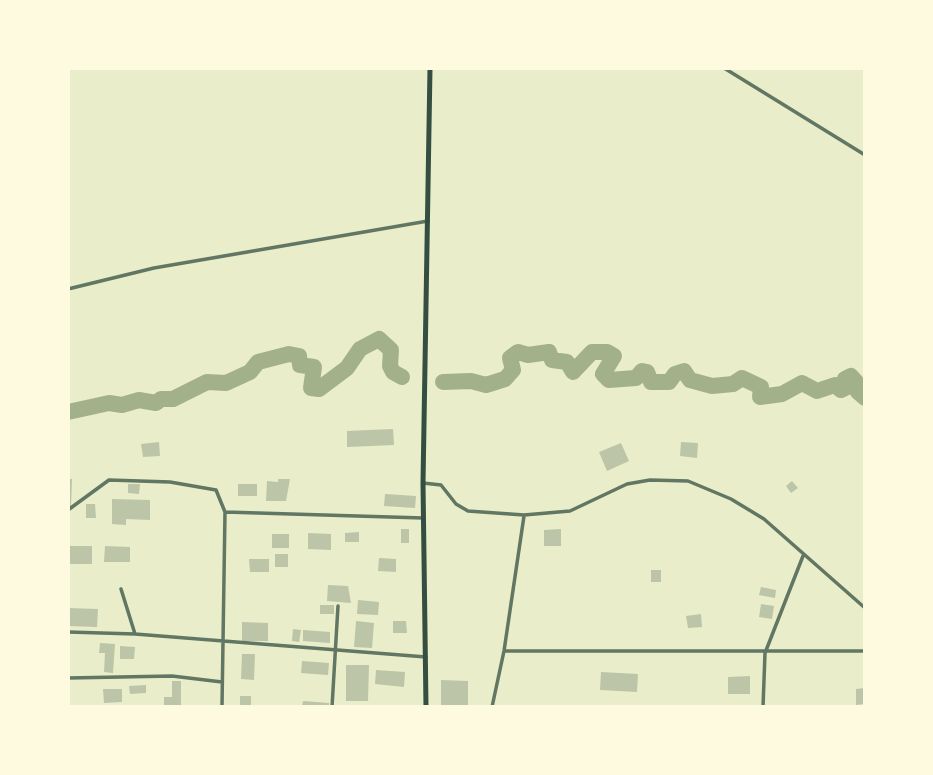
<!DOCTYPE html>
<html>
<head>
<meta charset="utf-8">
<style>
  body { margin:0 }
  #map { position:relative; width:933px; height:775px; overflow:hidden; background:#e9edc9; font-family:"PT Serif",serif }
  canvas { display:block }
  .frame { position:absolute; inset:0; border:70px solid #fefae0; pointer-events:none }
</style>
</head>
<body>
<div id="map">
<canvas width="933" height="775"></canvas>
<div class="frame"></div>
</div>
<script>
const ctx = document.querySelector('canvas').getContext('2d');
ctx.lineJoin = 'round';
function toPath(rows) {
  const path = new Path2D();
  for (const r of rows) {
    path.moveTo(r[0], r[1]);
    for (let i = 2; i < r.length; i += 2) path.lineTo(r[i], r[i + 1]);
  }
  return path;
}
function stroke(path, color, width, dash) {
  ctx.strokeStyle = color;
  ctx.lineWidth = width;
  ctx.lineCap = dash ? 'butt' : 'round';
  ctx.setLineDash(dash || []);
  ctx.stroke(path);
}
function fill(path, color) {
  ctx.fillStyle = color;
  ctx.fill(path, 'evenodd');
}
stroke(toPath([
  [443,382,471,381,486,385,505,379,513,370,510,358,518,352,528,355,549,352,552,360,567,362,573,372,592,352,607,352,614,356,603,374,609,380,636,378,642,371,647,372,651,382,669,382,675,374,684,371,690,380,712,386,733,384,742,378,761,387,760,397,782,394,802,383,817,391,835,385,841,390,847,387,845,379,851,376,859,385,858,392,865,398],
  [68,412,109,403,122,405,139,400,156,403,161,399,173,399,207,382,226,383,250,372,258,362,289,354,299,356,300,365,314,367,311,388,319,389,347,368,360,349,379,339,391,350,390,366,393,372,402,377]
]), '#a3b18a', 16);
fill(toPath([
  [393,429,394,445,347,447,347,431],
  [159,442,160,456,143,457,141,444],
  [681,442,698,443,697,458,680,456],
  [621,443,629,461,607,471,599,452],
  [68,479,72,479,71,506,68,506],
  [278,479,290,479,286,501,266,501,267,481,278,482],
  [792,481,798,488,791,493,786,486],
  [128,484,140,484,139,494,128,493],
  [238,484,257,484,257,496,238,496],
  [385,494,416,496,415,508,384,506],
  [112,499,150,500,150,520,126,519,126,525,112,524],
  [86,504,95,504,96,518,86,518],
  [401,529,409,529,409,543,401,543],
  [561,529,561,546,544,546,544,530],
  [359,532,359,542,345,542,345,533],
  [308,533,331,534,331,550,308,549],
  [272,534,289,534,289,548,272,548],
  [68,546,92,546,92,564,68,564],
  [105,546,130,547,130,562,104,562],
  [275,554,288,554,288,567,275,567],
  [379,558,396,559,396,572,378,571],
  [249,559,269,559,269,572,250,572],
  [651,570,661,570,661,582,651,582],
  [328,585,348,586,351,603,327,601],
  [761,587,776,590,775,598,759,595],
  [358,600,379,602,378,615,357,614],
  [761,604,774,606,772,619,759,617],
  [320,605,334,605,334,614,320,614],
  [68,608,98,609,97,627,68,626],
  [701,614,702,627,688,628,686,616],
  [356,621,374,623,372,648,354,647],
  [393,621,406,621,407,633,393,633],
  [242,622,268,623,268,641,242,641],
  [293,629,301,630,299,642,292,641],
  [303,630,330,632,330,643,303,641],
  [100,643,115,644,113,673,104,672,105,653,99,653],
  [120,646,135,647,134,659,120,659],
  [242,654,255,654,254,680,241,679],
  [302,661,329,663,328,675,301,673],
  [346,665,369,665,368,701,346,701],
  [376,670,405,672,404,687,375,684],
  [601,672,638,674,637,692,600,690],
  [750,676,750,694,728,694,728,677],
  [441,680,468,681,468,707,441,707],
  [172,681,181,681,181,707,164,707,164,697,172,697],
  [146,685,146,693,130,694,129,686],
  [865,688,865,704,856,705,856,689],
  [103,689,122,689,122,702,104,703],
  [240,696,251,696,251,707,240,707],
  [303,701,329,703,329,707,302,707]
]), '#bcc5a7');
stroke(toPath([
  [724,68,865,155],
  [68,289,154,268,428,221],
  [423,483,441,485,456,504,468,511,524,515,570,511,627,484,650,480,688,481,731,499,764,519,865,608],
  [68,510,109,480,170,482,216,490,225,512,222,707],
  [225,512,423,518],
  [121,589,135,634],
  [68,632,135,634,426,657],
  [504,651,865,651],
  [68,678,172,676,222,682],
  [332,707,338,606],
  [492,707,504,651,524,516],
  [763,707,765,653,803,556]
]), '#617663', 3.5);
stroke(toPath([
  [426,707,423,483,430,68]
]), '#344e41', 5);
</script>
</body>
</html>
